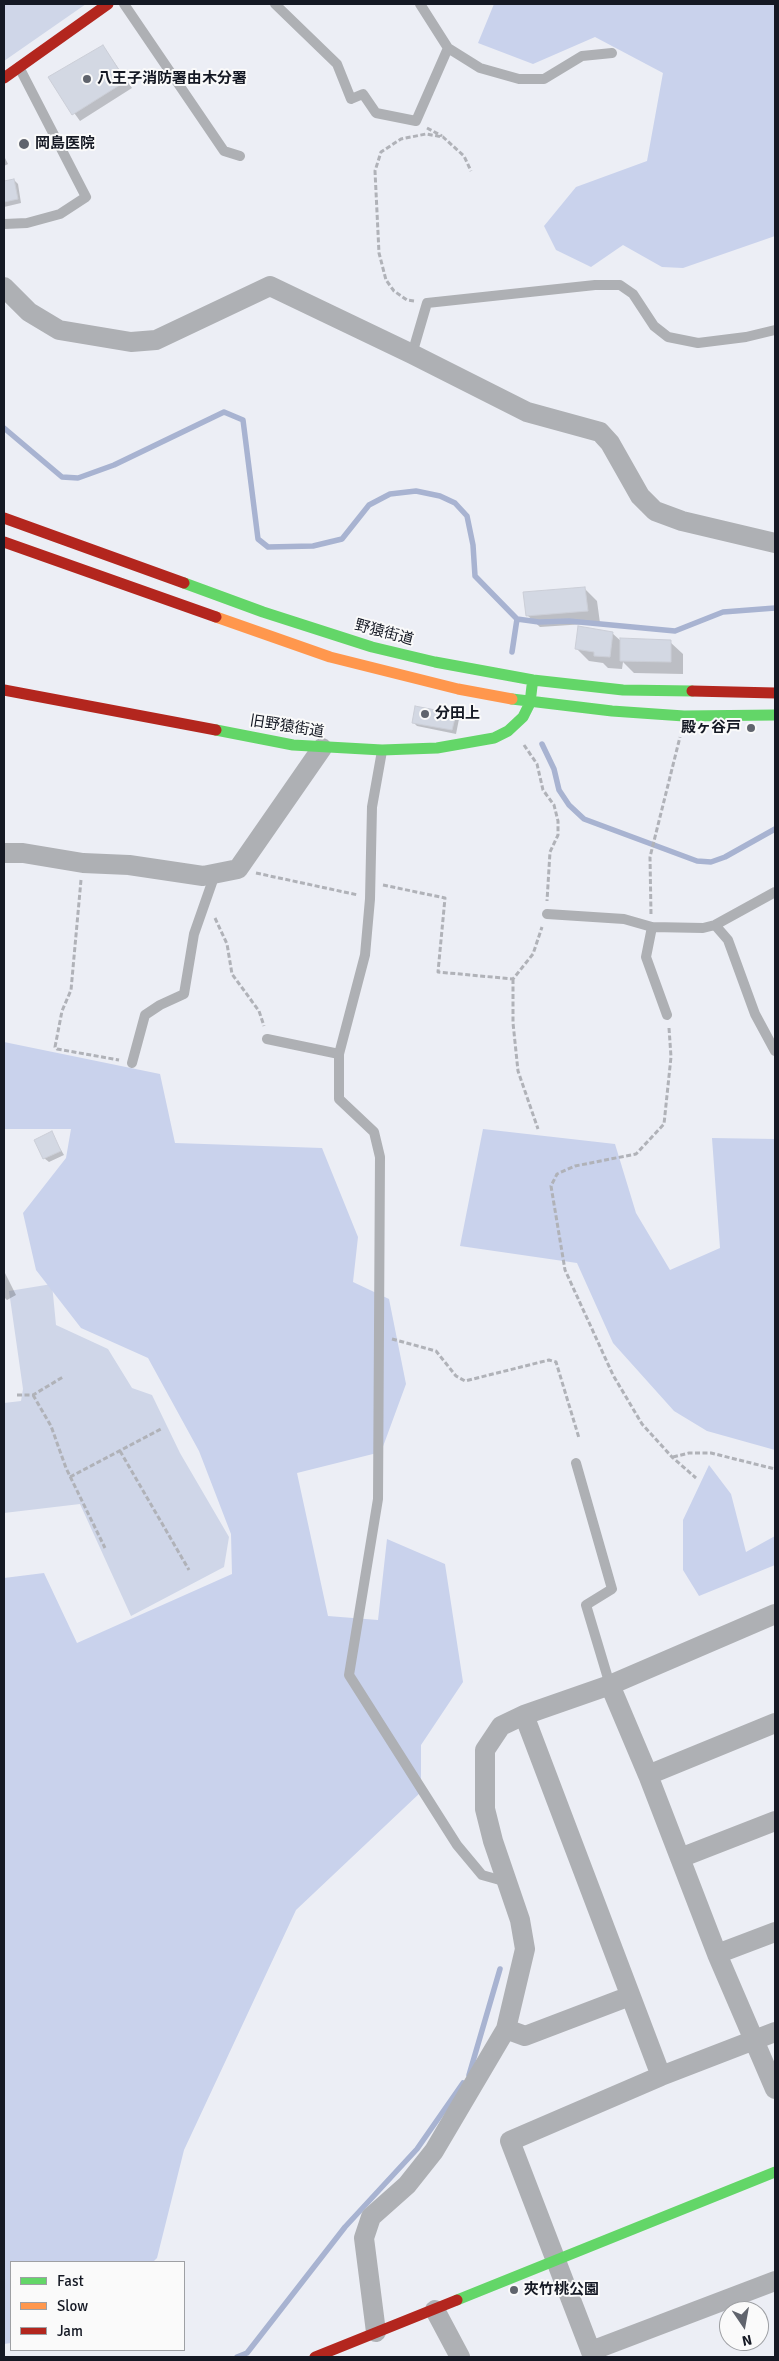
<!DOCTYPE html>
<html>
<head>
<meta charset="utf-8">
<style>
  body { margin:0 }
  #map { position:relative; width:779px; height:2361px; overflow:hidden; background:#eceef5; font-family:Signika,sans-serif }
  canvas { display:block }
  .frame { position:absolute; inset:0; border:5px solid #151924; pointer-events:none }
  .legend { position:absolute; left:10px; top:2261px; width:175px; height:90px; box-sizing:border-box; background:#fafafa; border:1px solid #9ea0a4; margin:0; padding:6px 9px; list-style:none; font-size:15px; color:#151924 }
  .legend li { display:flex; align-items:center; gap:10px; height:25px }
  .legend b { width:25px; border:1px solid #9ea0a4 }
  .north { position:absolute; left:719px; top:2301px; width:50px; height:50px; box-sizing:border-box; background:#fafafa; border:1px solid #9ea0a4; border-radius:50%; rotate:168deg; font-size:14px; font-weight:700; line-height:20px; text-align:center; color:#151924 }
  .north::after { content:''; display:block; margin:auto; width:18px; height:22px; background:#60646d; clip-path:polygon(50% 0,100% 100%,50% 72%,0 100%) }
</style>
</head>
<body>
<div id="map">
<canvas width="779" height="2361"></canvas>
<div class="frame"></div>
<ul class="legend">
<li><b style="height:6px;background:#63d668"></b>Fast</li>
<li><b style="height:6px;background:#ff974d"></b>Slow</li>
<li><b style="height:6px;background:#b3261e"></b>Jam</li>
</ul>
<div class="north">N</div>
</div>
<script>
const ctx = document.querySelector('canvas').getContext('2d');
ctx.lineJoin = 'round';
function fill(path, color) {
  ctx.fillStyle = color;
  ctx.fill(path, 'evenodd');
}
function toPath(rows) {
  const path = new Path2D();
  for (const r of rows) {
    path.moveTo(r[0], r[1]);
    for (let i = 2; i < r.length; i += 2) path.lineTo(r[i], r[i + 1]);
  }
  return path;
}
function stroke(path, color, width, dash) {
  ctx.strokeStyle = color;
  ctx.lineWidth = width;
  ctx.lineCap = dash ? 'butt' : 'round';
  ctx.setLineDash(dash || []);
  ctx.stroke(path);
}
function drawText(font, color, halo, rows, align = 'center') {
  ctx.font = font + ' Signika,"Noto Sans JP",sans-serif';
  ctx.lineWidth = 4;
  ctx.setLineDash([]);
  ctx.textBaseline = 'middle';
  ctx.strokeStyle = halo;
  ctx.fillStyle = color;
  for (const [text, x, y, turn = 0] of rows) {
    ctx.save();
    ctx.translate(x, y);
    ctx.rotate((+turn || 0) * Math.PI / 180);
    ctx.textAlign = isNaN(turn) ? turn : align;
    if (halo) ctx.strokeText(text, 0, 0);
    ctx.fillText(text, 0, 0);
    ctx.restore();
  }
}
fill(toPath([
  [4,4,86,4,4,61],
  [52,1284,56,1325,108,1349,132,1388,152,1395,180,1453,229,1537,224,1567,131,1616,80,1504,4,1513,4,1403,21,1401,23,1389,9,1291]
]), '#cfd6e8');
fill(toPath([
  [494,4,775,4,775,236,683,268,662,267,623,245,591,267,556,250,544,226,576,187,647,161,663,73,595,37,533,64,478,43],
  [4,1042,160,1074,175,1143,322,1148,358,1237,353,1282,389,1299,406,1384,381,1452,297,1473,328,1616,378,1620,387,1539,445,1564,463,1682,421,1745,421,1792,296,1910,184,2150,157,2258,153,2262,11,2262,11,2343,4,2344,4,1578,44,1573,77,1643,232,1574,231,1534,199,1451,148,1358,81,1328,36,1270,23,1213,66,1158,71,1129,4,1129],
  [483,1129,615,1144,636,1213,670,1270,720,1248,712,1138,775,1139,775,1450,707,1431,674,1411,613,1343,577,1263,460,1246],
  [709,1465,731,1494,746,1552,775,1536,775,1565,699,1596,683,1570,683,1520]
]), '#c9d2ec');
fill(toPath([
  [103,46,132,88,80,121,49,78],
  [4,156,8,164,4,166],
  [14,180,18,184,21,203,4,207,4,182],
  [585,589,597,601,600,623,540,627,527,615],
  [612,633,622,642,670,642,683,654,683,674,634,673,623,662,622,669,608,668,603,663,589,661,576,648],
  [455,715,459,719,456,734,417,726,413,722],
  [51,1133,64,1155,49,1162,44,1158],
  [4,1271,16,1295,7,1300,4,1297]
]), '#0003');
stroke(toPath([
  [4,428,62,477,78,478,114,465,224,412,243,420,258,539,268,547,313,546,342,539,369,505,390,494,416,491,440,496,455,503,467,516,473,545,475,576,517,619,512,652],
  [517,619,539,622,569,621,675,631,723,612,775,608],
  [542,744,554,769,559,790,569,805,584,819,697,861,711,862,725,857,775,829],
  [469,2075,500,1969],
  [237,2357,247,2353,345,2227,417,2149,463,2083]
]), '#a8b3d1', 5.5);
const building = toPath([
  [103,45,126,81,72,115,48,77,103,45],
  [14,179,18,199,4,202,4,181,14,179],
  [585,587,588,611,526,616,523,592,585,587],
  [578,626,613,632,610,657,594,656,594,652,575,649,578,626],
  [620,638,671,640,671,662,620,661,620,638],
  [415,706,456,714,452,730,412,723,415,706],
  [52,1131,61,1151,43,1159,34,1140,52,1131]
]);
fill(building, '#d3d8e3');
stroke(building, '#cbced7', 1);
stroke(toPath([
  [427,128,442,136],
  [414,301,407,300,394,291,386,280,379,253,375,171,381,152,401,139,426,134,443,137,464,156,471,171],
  [524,745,537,764,543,790,554,805,558,821,558,835,550,852,547,901],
  [256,873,358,895],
  [81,880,71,990,62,1011,55,1047,57,1049,119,1060],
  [383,885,445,898,438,972,513,979,533,954,542,927],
  [651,914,650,857,680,737],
  [215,918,227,944,232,974,259,1011,264,1026],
  [513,979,513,1023,518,1071,538,1129],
  [669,1028,671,1057,664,1124,636,1154,575,1166,557,1174,551,1186,565,1270,613,1375,642,1424,672,1457,696,1478],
  [392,1339,436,1351,456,1376,465,1381,549,1360,556,1362,579,1438],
  [17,1395,33,1395,63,1377],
  [33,1395,51,1426,66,1468,105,1548],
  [120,1451,189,1570],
  [673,1457,689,1453,711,1453,775,1469],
  [70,1477,161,1429]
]), '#b0b2b8', 3, [5, 2.5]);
stroke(toPath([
  [124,4,224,151,240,156],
  [275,4,337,64,351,99,363,94,376,113,416,121,448,48],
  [420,4,448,48,480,68,519,79,544,79,582,56,612,53],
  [4,224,27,223,60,214,86,197,19,67],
  [412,354,427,303,595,285,620,285,633,294,654,326,668,337,698,343,746,337,775,330],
  [382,751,372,807,370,899,365,955,339,1054,339,1099,374,1132,380,1157,378,1499,349,1675,457,1845,482,1875,507,1882],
  [547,914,624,919,652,927,703,928,715,925,775,892],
  [715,925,728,940,755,1014,775,1051],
  [652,927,646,957,667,1015],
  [267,1039,339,1054],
  [132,1063,145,1015,160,1005,184,994,194,934,215,874],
  [576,1463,612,1589,586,1605,610,1685]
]), '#aeb0b4', 10);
stroke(toPath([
  [4,287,29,312,59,330,131,342,156,340,270,286,412,354,527,412,600,432,610,443,640,496,655,511,682,521,775,543],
  [4,853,23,853,83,863,129,865,203,876,238,869,322,748],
  [610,1685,648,1775,717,1954,775,2089],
  [524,1715,661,2076],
  [648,1775,775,1723],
  [680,1858,775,1821],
  [717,1954,775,1932],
  [506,2029,525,2036,630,1996],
  [435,2310,460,2357],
  [376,2332,364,2238,371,2217,407,2185,434,2151,506,2029,525,1949,520,1920,493,1841,485,1809,485,1750,501,1726,524,1715,610,1685,775,1614],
  [591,2351,775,2281],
  [593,2357,510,2141,661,2076,775,2032]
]), '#aeb0b4', 20);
stroke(toPath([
  [184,583,263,612,372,647,435,662,533,680,623,690,692,691],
  [512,699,612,711,684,716,775,715],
  [216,730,293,745,382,750,437,748,494,738,508,731,523,717,530,703,532,686],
  [457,2300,775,2172]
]), '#63d668', 11);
stroke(toPath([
  [216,617,330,657,458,689,512,699]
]), '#ff974d', 11);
stroke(toPath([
  [4,78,108,4],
  [4,518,184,583],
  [4,542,216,617],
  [4,690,216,730],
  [692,691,775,693],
  [315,2357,457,2300]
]), '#b3261e', 11);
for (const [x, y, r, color] of [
  [87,79,5,"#60646d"],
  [24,144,6,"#60646d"],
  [425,714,5,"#60646d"],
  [751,728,5,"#60646d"],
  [514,2290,5,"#60646d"]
]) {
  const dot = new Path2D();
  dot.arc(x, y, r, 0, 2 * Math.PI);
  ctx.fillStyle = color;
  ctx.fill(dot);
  stroke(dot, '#fafafa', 2);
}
drawText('bold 15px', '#151924', '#fafafa', [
  ["八王子消防署由木分署",97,79],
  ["岡島医院",35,144],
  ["分田上",435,714],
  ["殿ヶ谷戸",741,728,"right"],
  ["夾竹桃公園",524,2290]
], 'left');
drawText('15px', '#151924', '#fafafa', [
  ["野猿街道",384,633,15],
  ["旧野猿街道",287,727,9]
]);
</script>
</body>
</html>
